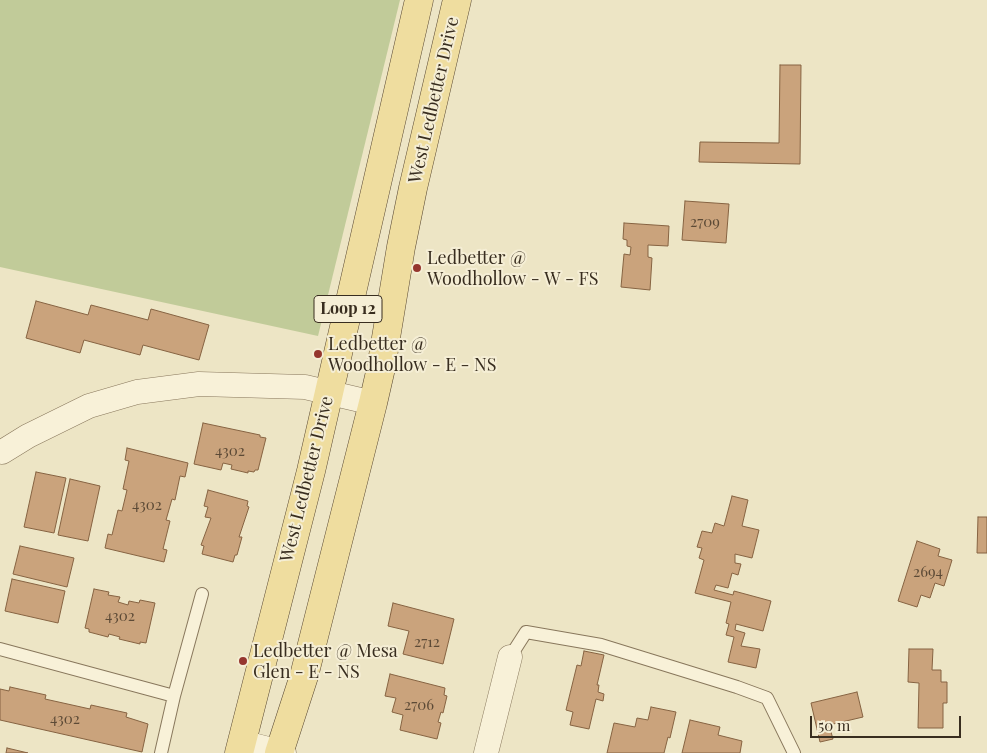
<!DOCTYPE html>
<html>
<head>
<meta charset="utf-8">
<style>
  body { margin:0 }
  #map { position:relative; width:987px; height:753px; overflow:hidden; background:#ede5c5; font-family:"Playfair Display",serif }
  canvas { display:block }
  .scale { position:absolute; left:810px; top:716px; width:151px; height:22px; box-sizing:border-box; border:2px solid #382d1f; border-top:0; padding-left:6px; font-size:15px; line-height:18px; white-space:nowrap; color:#382d1f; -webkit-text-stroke:4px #f5eed5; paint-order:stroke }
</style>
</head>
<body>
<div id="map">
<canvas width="987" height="753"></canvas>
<div class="scale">50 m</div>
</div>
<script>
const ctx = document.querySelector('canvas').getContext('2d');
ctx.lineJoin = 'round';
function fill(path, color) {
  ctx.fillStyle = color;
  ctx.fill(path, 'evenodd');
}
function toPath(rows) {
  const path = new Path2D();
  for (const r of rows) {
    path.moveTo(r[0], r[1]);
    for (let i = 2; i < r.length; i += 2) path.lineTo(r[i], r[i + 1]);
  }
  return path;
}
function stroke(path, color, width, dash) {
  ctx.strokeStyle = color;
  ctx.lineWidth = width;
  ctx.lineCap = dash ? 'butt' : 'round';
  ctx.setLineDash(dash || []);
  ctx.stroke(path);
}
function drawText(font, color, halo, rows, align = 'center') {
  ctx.font = font + ' "Playfair Display",serif';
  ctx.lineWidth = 4;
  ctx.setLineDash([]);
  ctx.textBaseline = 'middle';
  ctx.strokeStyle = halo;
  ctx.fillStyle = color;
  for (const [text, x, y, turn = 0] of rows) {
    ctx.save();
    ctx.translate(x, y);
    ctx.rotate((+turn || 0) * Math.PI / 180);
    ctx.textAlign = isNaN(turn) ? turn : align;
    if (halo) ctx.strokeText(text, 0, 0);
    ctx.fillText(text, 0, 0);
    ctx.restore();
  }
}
fill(toPath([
  [0,0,400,0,318,336,0,267]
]), '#c1cb99');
const building = toPath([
  [780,65,801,65,800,164,699,162,700,142,779,143,780,65],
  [685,201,729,204,726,243,682,240,685,201],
  [624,223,669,226,668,246,648,245,648,257,652,258,650,290,621,287,624,254,630,255,631,247,627,246,627,240,623,239,624,223],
  [36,301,88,315,91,305,148,320,151,309,209,325,199,360,143,345,140,355,84,340,80,353,26,338,36,301],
  [203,423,260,435,260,437,266,438,258,470,255,470,254,472,248,471,248,473,231,469,232,465,223,463,221,470,194,464,203,423],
  [127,448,188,463,185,477,180,476,175,500,172,499,166,520,170,521,163,549,167,550,164,562,105,548,108,534,112,535,118,510,122,511,127,490,123,489,129,461,125,460,127,448],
  [36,472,66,478,54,533,24,527,36,472],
  [70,479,100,486,88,541,58,535,70,479],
  [208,490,248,501,247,506,249,507,239,537,242,537,237,555,235,555,233,562,202,554,204,546,201,545,211,518,205,517,208,507,204,506,208,490],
  [732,496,748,500,742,526,759,530,752,558,735,554,735,563,741,564,738,575,732,573,728,588,716,585,714,590,733,595,734,591,771,601,763,631,736,624,735,630,745,633,741,646,760,649,756,668,728,662,734,637,726,635,729,624,726,623,731,602,695,593,704,560,699,558,702,548,697,547,702,531,712,533,715,523,724,526,732,496],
  [978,517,987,517,987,553,977,553,978,517],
  [917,541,940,549,938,556,952,560,944,586,935,583,930,598,921,595,917,607,898,601,917,541],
  [20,546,74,558,67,587,13,574,20,546],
  [12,579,65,591,58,623,5,611,12,579],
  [94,589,109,592,108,595,120,597,118,602,128,605,129,601,139,603,140,600,155,603,146,643,140,642,140,644,119,639,120,637,109,634,108,637,89,632,89,629,85,628,94,589],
  [393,603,454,619,443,664,403,654,409,631,388,626,393,603],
  [909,649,933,649,932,670,941,670,941,682,947,682,947,703,943,703,943,728,918,728,919,683,908,682,909,649],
  [584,651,604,655,597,685,599,685,598,692,604,694,603,701,596,699,589,729,570,725,573,712,566,710,577,665,581,666,584,651],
  [390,674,445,688,444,695,447,696,443,713,441,712,438,722,441,723,437,739,400,730,403,715,392,712,396,698,385,696,390,674],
  [10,687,46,695,45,699,90,709,91,705,127,713,126,717,148,724,142,752,0,720,0,689,9,691,10,687],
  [857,692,863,717,829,725,833,739,820,742,811,703,857,692],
  [651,707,676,712,670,738,668,737,664,753,607,753,614,723,635,727,637,718,648,720,651,707],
  [690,720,720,727,718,735,742,741,740,753,682,753,690,720],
  [7,748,28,753,6,753,7,748]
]);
fill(building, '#caa37c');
stroke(building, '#866342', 1);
const service = toPath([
  [0,649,174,696],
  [510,657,526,632,601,645,737,687,767,698,794,753],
  [161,753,174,696,202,594]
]);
const minor = toPath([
  [2,452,28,436,89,406,137,392,199,384,305,387,373,403],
  [241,742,284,753],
  [486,753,510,657]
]);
const primary = toPath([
  [239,753,311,471,419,0],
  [279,753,304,676,373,403,381,368,401,247,413,188,457,0]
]);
stroke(service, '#88775c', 14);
stroke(minor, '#88775c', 25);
stroke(primary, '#564530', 29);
stroke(service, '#f8f1d8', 12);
stroke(minor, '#f8f1d8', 24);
stroke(primary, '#efdd9f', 28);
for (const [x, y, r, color] of [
  [417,268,5,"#95362e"],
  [318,354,5,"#95362e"],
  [243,661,5,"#95362e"]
]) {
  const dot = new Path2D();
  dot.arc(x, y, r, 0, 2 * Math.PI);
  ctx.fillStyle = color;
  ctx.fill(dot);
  stroke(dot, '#f5eed5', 2);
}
drawText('15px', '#5c4a36', null, [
  ["2709",705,222],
  ["4302",230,451],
  ["4302",147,505],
  ["2694",928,572],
  ["4302",120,616],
  ["2712",427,642],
  ["2706",419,705],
  ["4302",65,719]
]);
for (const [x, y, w] of [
  [348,309,68]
]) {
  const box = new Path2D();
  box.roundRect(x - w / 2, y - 13.5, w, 27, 4);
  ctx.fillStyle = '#f5eed5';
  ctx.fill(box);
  stroke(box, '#382d1f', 1);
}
drawText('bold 16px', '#382d1f', null, [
  ["Loop 12",348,309]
]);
drawText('18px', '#382d1f', '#f5eed5', [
  ["West Ledbetter Drive",434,100,-77],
  ["West Ledbetter Drive",307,479,-76]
]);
drawText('18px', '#382d1f', '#f5eed5', [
  ["Ledbetter @",427,258],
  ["Woodhollow - W - FS",427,279],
  ["Ledbetter @",328,344],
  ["Woodhollow - E - NS",328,365],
  ["Ledbetter @ Mesa",253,651],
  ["Glen - E - NS",253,672]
], 'left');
</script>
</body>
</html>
